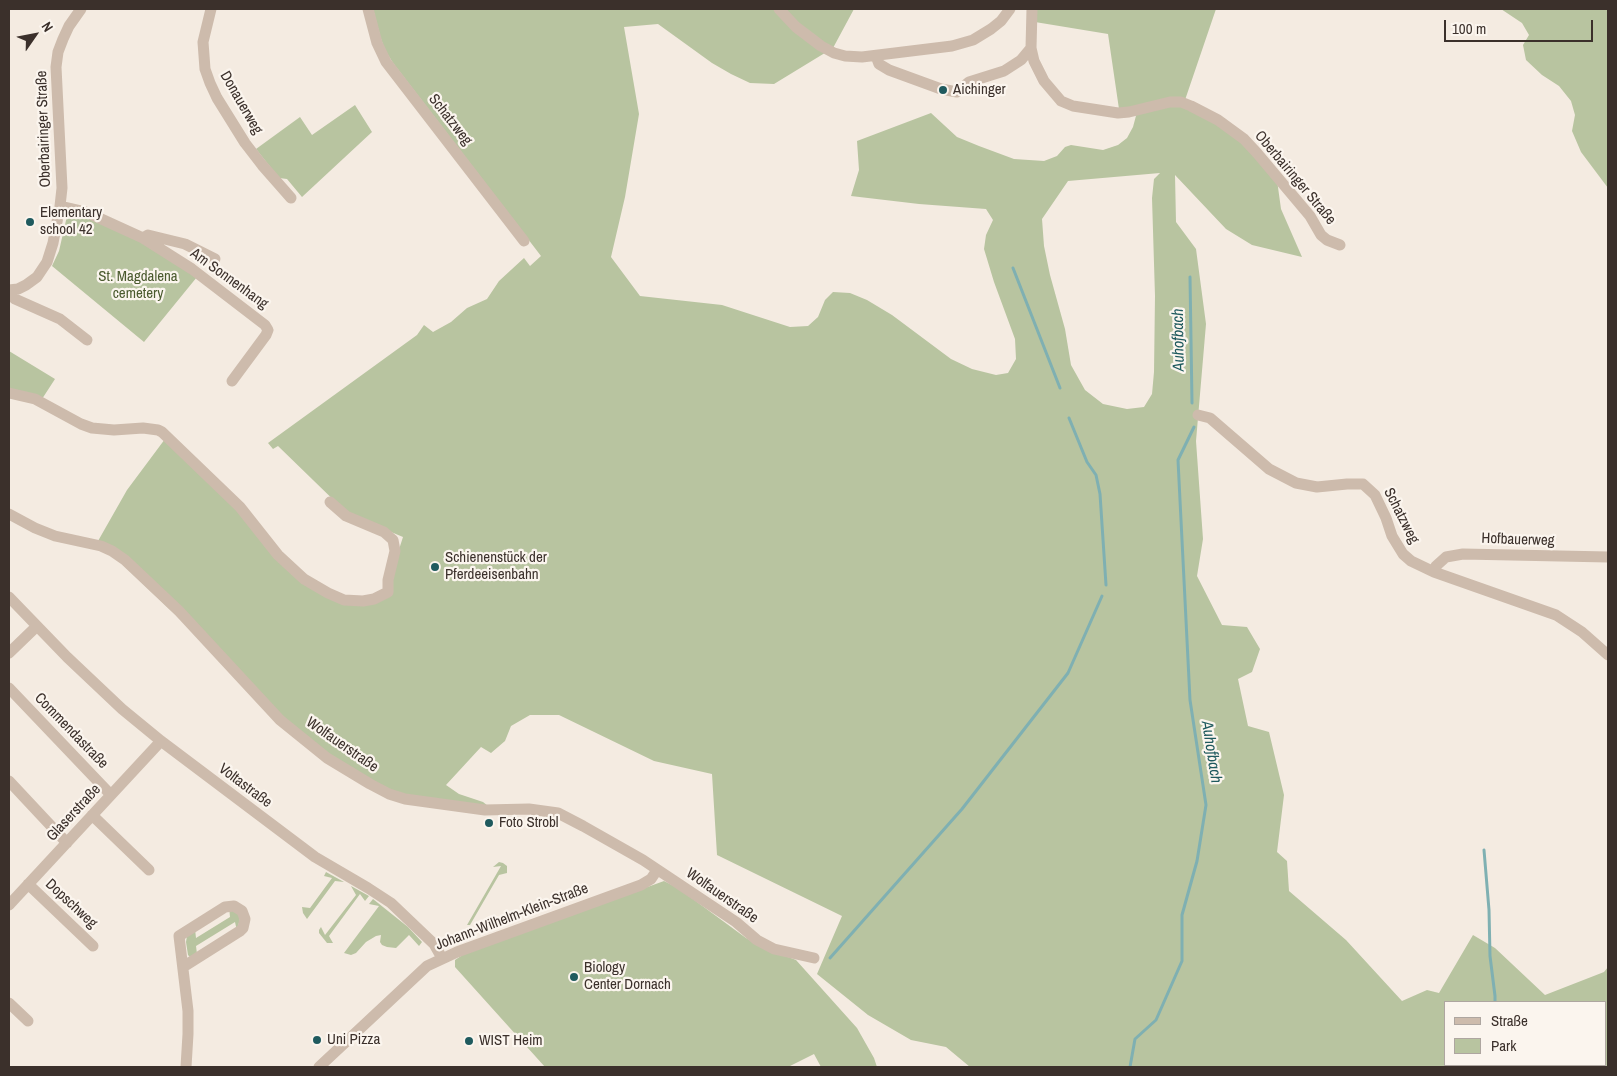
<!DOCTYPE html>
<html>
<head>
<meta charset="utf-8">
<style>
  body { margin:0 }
  #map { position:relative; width:1617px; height:1076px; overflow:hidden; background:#f4ebe1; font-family:"Archivo Narrow",sans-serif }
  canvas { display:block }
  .frame { position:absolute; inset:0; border:10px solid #3b302b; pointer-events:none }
  .legend { position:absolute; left:1444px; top:1001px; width:162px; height:65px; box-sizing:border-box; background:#fbf5ee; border:1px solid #aea6a0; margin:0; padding:6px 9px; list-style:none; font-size:15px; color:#3b302b }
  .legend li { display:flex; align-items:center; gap:10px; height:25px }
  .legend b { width:25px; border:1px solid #aea6a0 }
  .north { position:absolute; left:10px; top:10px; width:50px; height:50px; -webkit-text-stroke:4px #fbf5ee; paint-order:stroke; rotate:57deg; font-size:14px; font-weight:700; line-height:20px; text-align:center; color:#3b302b }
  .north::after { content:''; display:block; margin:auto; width:18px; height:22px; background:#3b302b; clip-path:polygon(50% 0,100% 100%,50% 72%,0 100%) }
  .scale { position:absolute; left:1444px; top:20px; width:149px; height:22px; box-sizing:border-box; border:2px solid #3b302b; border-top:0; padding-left:6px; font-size:15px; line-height:18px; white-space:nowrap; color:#3b302b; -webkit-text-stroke:4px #fbf5ee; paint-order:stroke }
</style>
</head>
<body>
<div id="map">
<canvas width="1617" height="1076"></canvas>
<div class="frame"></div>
<ul class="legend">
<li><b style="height:6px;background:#cdbbac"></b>Straße</li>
<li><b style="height:14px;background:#b8c4a0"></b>Park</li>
</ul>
<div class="north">N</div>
<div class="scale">100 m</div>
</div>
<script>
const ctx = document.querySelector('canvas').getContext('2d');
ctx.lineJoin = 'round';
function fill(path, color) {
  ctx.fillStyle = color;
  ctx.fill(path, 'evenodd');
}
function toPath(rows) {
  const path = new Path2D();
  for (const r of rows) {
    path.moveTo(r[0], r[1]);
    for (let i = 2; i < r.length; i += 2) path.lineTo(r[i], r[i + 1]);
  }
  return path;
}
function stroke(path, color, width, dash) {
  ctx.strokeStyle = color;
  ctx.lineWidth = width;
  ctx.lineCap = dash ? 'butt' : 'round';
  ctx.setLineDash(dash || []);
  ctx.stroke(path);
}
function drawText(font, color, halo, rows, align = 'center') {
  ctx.font = font + ' "Archivo Narrow",sans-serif';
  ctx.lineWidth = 4.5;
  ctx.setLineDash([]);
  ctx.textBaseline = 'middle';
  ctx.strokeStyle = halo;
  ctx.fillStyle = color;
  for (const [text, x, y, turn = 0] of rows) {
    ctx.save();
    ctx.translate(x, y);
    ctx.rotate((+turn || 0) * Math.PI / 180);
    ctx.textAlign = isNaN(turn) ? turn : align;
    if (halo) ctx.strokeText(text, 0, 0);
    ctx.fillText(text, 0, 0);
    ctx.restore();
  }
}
fill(toPath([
  [373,9,854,9,833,48,774,84,750,83,731,74,712,63,658,24,624,27,639,114,625,197,611,257,640,296,722,305,790,327,808,326,818,317,825,300,833,292,850,293,867,300,892,315,951,359,972,369,996,375,1008,373,1016,359,1015,339,994,282,984,249,986,235,993,220,986,209,919,204,851,196,859,170,857,141,931,113,957,137,979,146,1014,159,1044,161,1057,156,1065,147,1071,145,1103,150,1118,145,1127,138,1133,127,1137,112,1180,104,1234,134,1277,180,1281,209,1302,257,1252,245,1226,229,1175,175,1176,222,1196,249,1206,324,1196,441,1203,539,1197,576,1222,625,1247,627,1260,649,1252,672,1238,679,1248,726,1269,732,1284,795,1277,852,1287,861,1289,891,1346,940,1402,1001,1427,990,1439,993,1473,935,1495,948,1545,995,1604,972,1608,967,1608,1067,970,1067,946,1047,911,1040,868,1015,817,974,842,916,717,855,712,774,654,761,559,715,530,715,511,726,505,741,491,753,481,747,446,785,459,794,483,802,488,806,403,796,343,765,290,724,98,541,127,490,165,439,330,598,379,599,392,571,403,537,348,514,278,446,273,449,268,443,417,335,424,325,433,332,451,322,467,308,487,299,499,281,524,258,530,266,541,256,393,63,385,50,381,39],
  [1160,173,1154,179,1152,198,1155,296,1154,372,1152,394,1144,407,1127,409,1103,404,1085,390,1071,365,1065,329,1050,275,1044,246,1042,219,1068,181],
  [1446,1002,1606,1002,1606,1065,1446,1065],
  [1035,9,1216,9,1185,100,1119,109,1108,34,1035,22],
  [1501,9,1608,9,1608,188,1581,152,1572,131,1575,115,1571,101,1559,86,1542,75,1526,60,1523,45,1529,35,1522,23],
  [355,105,372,132,302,197,287,179,279,178,256,149,300,117,312,135],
  [69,213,80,215,134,238,197,277,144,342,52,266,59,251,67,216],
  [9,351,55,379,42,399,9,391],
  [499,862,503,863,507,866,507,873,499,875,470,925,467,925,501,866,493,867],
  [326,872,344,882,335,881,307,919,303,913,302,907,310,908,332,878,324,876],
  [664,881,678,888,746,938,758,945,796,960,857,1028,874,1058,877,1067,821,1067,814,1054,788,1067,545,1067,455,967,455,960,464,954],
  [351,886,369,896,365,901,360,894,329,936,333,943,327,943,319,933,319,930,321,927,325,935,356,895],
  [373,899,408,927,422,942,419,946,409,935,396,948,387,947,382,945,380,942,381,935,376,936,366,942,356,953,351,955,344,953,379,906,369,904],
  [229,907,241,914,237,931,235,922,196,946,197,954,190,957,188,955,186,942,187,936,195,929,196,938,230,917]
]), '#b8c4a0');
stroke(toPath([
  [1013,268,1060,388],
  [1190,277,1192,403],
  [1069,418,1087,462,1096,475,1100,494,1106,585],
  [1484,850,1489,910,1490,956,1495,996,1495,1002],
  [830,958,962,809,1068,673,1102,596],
  [1130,1067,1135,1039,1156,1020,1182,961,1182,915,1197,861,1206,805,1190,700,1178,460,1194,427],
  [1480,1067,1481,1065],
  [1582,1067,1584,1065]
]), '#7fb0b2', 3);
stroke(toPath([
  [211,9,203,42,205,69,210,83,217,98,245,143,262,165,291,198],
  [368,9,377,43,386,62,524,241],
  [779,9,796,27,821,46,834,53,845,56,862,57,952,46,973,40,991,29,1001,21,1010,9],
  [1031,48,1034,61,1044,81,1061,101,1073,106,1118,113,1129,112,1170,102,1181,102,1191,106,1218,120,1244,139,1257,153,1310,216,1321,235,1327,240,1340,245],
  [876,56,879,64,889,70,941,89,957,92,969,82,1004,71,1021,60,1031,48,1032,9],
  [60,206,86,212,143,238,192,269,265,325,268,330,266,335,232,381],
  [143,238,148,235,185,244,215,259],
  [9,290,18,289,26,285,37,277,47,262,53,243,60,206,62,188,56,67,58,52,63,39,69,26,81,9],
  [9,290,9,294,15,299,60,319,87,340],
  [9,393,35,399,81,424,92,428,114,430,143,428,158,430,162,432,240,507,278,555,304,579,328,593,344,600,363,601,374,599,388,592,388,580,395,551,393,540,384,532,346,516,330,502],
  [1198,415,1210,418,1269,469,1296,483,1317,487,1347,484,1363,484,1375,495,1386,518,1392,536,1403,554,1411,561,1434,572,1556,615,1582,632,1608,655],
  [9,514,35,528,55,536,101,546,112,551,125,560,179,611,280,720,327,758,370,784,389,794,405,799,485,810,529,809,558,813,583,826,643,860,736,922,757,940,774,949,814,958],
  [1434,572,1436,566,1446,557,1463,554,1608,557],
  [9,597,67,657,122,709,161,741,315,857,368,888,391,903,434,944,442,958],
  [9,653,37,626],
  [9,688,111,795],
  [9,781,67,843],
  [92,815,149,870],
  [28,884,93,946],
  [9,905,161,741],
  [183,967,240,931,243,928,245,919,242,911,234,906,225,907,179,936,188,1011,188,1034,186,1067],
  [9,1003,28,1021],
  [319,1067,427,966,457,952,641,885,651,879,657,870]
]), '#cdbbac', 11);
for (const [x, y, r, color] of [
  [943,90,5,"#1f5a5e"],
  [30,222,5,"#1f5a5e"],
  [435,567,5,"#1f5a5e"],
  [489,823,5,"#1f5a5e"],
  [574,977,5,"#1f5a5e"],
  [317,1040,5,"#1f5a5e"],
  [469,1041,5,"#1f5a5e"]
]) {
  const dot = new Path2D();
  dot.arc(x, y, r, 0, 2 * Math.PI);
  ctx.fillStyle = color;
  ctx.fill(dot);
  stroke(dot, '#fbf5ee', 2);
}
drawText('15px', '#3b302b', '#fbf5ee', [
  ["Aichinger",953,90],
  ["Elementary",40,213],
  ["school 42",40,230],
  ["Schienenstück der",445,558],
  ["Pferdeeisenbahn",445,575],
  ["Foto Strobl",499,823],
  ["Biology",584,968],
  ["Center Dornach",584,985],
  ["Uni Pizza",327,1040],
  ["WIST Heim",479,1041]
], 'left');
drawText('15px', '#3b302b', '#fbf5ee', [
  ["Donauerweg",241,103,60],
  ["Schatzweg",450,120,52],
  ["Oberbairinger Straße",44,129,-92],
  ["Oberbairinger Straße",1295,178,50],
  ["Am Sonnenhang",229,279,36],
  ["Schatzweg",1401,516,63],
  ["Hofbauerweg",1518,540,2],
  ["Commendastraße",71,731,46],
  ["Wolfauerstraße",342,745,35],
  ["Voltastraße",245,786,37],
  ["Glaserstraße",74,813,-47],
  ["Wolfauerstraße",722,896,35],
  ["Dopschweg",71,904,43],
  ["Johann-Wilhelm-Klein-Straße",512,917,-21]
]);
drawText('15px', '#4a5a2e', '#fbf5ee', [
  ["St. Magdalena",138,277],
  ["cemetery",138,294]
]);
drawText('italic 16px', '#1f5a5e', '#fbf5ee', [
  ["Auhofbach",1179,340,-91],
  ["Auhofbach",1211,752,81]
]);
</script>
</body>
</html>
